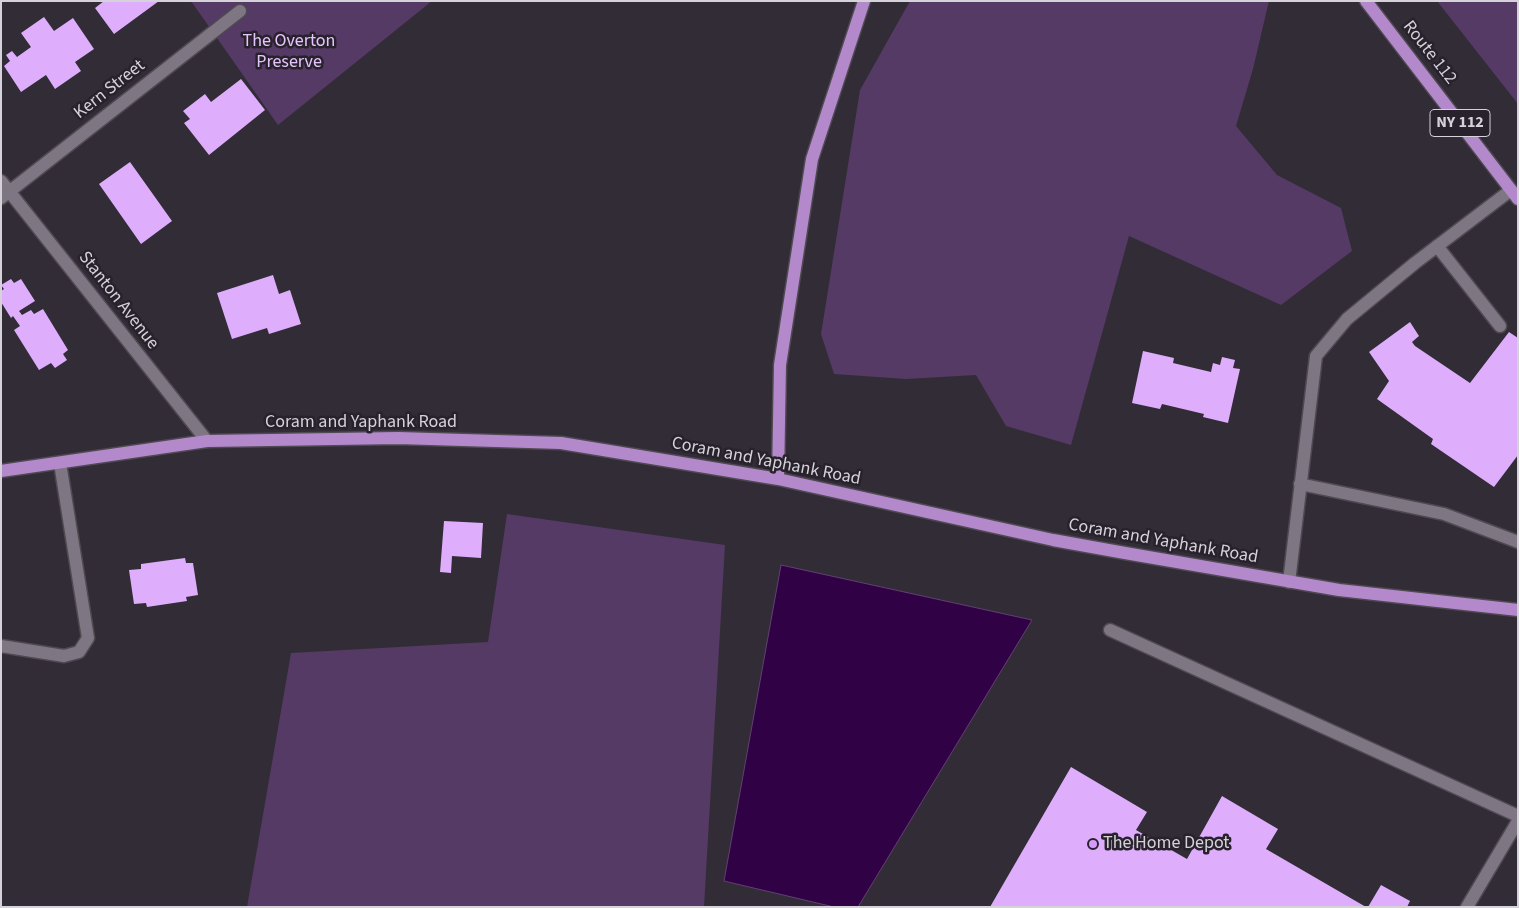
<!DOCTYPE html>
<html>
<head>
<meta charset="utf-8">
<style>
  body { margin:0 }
  #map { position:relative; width:1519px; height:908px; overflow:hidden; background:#322c37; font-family:"Source Sans 3",sans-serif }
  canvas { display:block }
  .frame { position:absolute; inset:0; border:2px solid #d6d2d9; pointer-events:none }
</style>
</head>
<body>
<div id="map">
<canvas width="1519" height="908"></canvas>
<div class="frame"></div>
</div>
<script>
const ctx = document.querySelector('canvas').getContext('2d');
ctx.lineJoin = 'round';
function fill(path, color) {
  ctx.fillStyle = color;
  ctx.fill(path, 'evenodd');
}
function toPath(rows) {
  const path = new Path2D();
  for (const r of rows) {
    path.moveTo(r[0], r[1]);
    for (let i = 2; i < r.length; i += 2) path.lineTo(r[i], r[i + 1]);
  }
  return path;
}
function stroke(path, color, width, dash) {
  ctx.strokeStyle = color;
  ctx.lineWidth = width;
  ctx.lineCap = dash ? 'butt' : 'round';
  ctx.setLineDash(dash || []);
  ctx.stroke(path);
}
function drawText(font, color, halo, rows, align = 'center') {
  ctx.font = font + ' "Source Sans 3",sans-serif';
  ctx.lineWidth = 5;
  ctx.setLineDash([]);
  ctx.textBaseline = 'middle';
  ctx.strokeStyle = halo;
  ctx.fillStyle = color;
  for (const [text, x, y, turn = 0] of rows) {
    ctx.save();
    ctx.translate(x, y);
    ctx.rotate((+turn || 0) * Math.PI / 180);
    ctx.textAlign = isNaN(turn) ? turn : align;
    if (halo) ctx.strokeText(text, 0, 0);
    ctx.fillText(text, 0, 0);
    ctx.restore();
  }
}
fill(toPath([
  [191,1,432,1,278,125],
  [910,1,1269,1,1253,69,1236,126,1277,175,1341,208,1352,251,1281,305,1129,236,1071,445,1006,426,976,375,906,379,834,374,821,334,860,90],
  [1437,1,1518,1,1518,104],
  [507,514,725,545,704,907,247,907,291,653,488,642]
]), '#543a64');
const water = toPath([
  [781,565,1032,620,858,907,834,907,724,881,781,565]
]);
fill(water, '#310146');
stroke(water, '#624072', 1);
fill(toPath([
  [104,1,159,1,114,34,95,8],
  [44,17,54,31,73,18,94,49,75,62,81,71,55,89,46,75,21,92,4,66,10,61,6,55,12,51,17,57,31,47,21,33],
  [241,79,265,110,209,155,184,123,190,119,183,111,205,94,211,102],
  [130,162,172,221,141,244,99,184],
  [273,275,279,294,290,290,301,324,269,334,267,328,232,339,217,293],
  [11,279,14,283,21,279,35,301,19,311,22,315,31,310,34,314,43,309,68,350,63,354,67,360,55,368,51,363,39,370,14,330,20,326,13,316,11,318,1,302,1,291,4,289,1,285],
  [1410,322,1419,336,1412,342,1415,346,1470,383,1509,332,1518,338,1518,455,1494,487,1431,444,1433,439,1377,399,1389,381,1369,352],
  [1143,351,1174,358,1173,363,1211,372,1213,363,1220,365,1222,357,1235,360,1233,368,1240,369,1228,423,1203,417,1204,414,1162,404,1160,409,1132,403],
  [444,521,483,523,481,558,452,556,451,573,440,572],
  [185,558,186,563,193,563,198,595,186,597,187,601,147,607,146,603,134,604,129,570,141,569,141,564],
  [1071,767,1147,812,1136,830,1187,859,1222,796,1278,829,1266,849,1366,907,990,907],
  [1381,885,1410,901,1407,907,1368,907]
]), '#deaefc');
const minor = toPath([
  [1,181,207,441],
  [1,198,240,11],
  [1437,246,1500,326],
  [1300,484,1444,514,1518,542],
  [1289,582,1316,356,1347,319,1415,263,1511,190],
  [1110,630,1518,816],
  [1,646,64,656,79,652,88,638,60,463],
  [1467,907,1518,821]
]);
const major = toPath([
  [1366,1,1518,199],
  [1,471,207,441,398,438,561,443,778,479,1053,540,1125,553,1339,590,1518,610],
  [778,479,780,365,812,159,864,1]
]);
stroke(minor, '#4f4952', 15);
stroke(major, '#4f4952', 15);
stroke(minor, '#7e7683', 12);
stroke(major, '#b389cc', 12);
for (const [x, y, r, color] of [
  [1093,844,5,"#d69bfa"]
]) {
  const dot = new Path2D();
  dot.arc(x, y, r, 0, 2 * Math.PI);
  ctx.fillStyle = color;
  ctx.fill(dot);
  stroke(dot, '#28222c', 2);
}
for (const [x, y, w] of [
  [1460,123,60]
]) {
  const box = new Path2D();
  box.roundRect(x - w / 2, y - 13.5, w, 27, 4);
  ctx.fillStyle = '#28222c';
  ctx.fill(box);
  stroke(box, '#d6d2d9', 1);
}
drawText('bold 16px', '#d6d2d9', null, [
  ["NY 112",1460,123]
]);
drawText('18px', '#e7c3fe', '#28222c', [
  ["The Overton",289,42],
  ["Preserve",289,63]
]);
drawText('18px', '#d6d2d9', '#28222c', [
  ["Route 112",1429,53,52],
  ["Kern Street",110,90,-38],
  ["Stanton Avenue",118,301,52],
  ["Coram and Yaphank Road",361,423],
  ["Coram and Yaphank Road",766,462,11],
  ["Coram and Yaphank Road",1163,542,10]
]);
drawText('18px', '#d6d2d9', '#28222c', [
  ["The Home Depot",1103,844]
], 'left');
</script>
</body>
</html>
